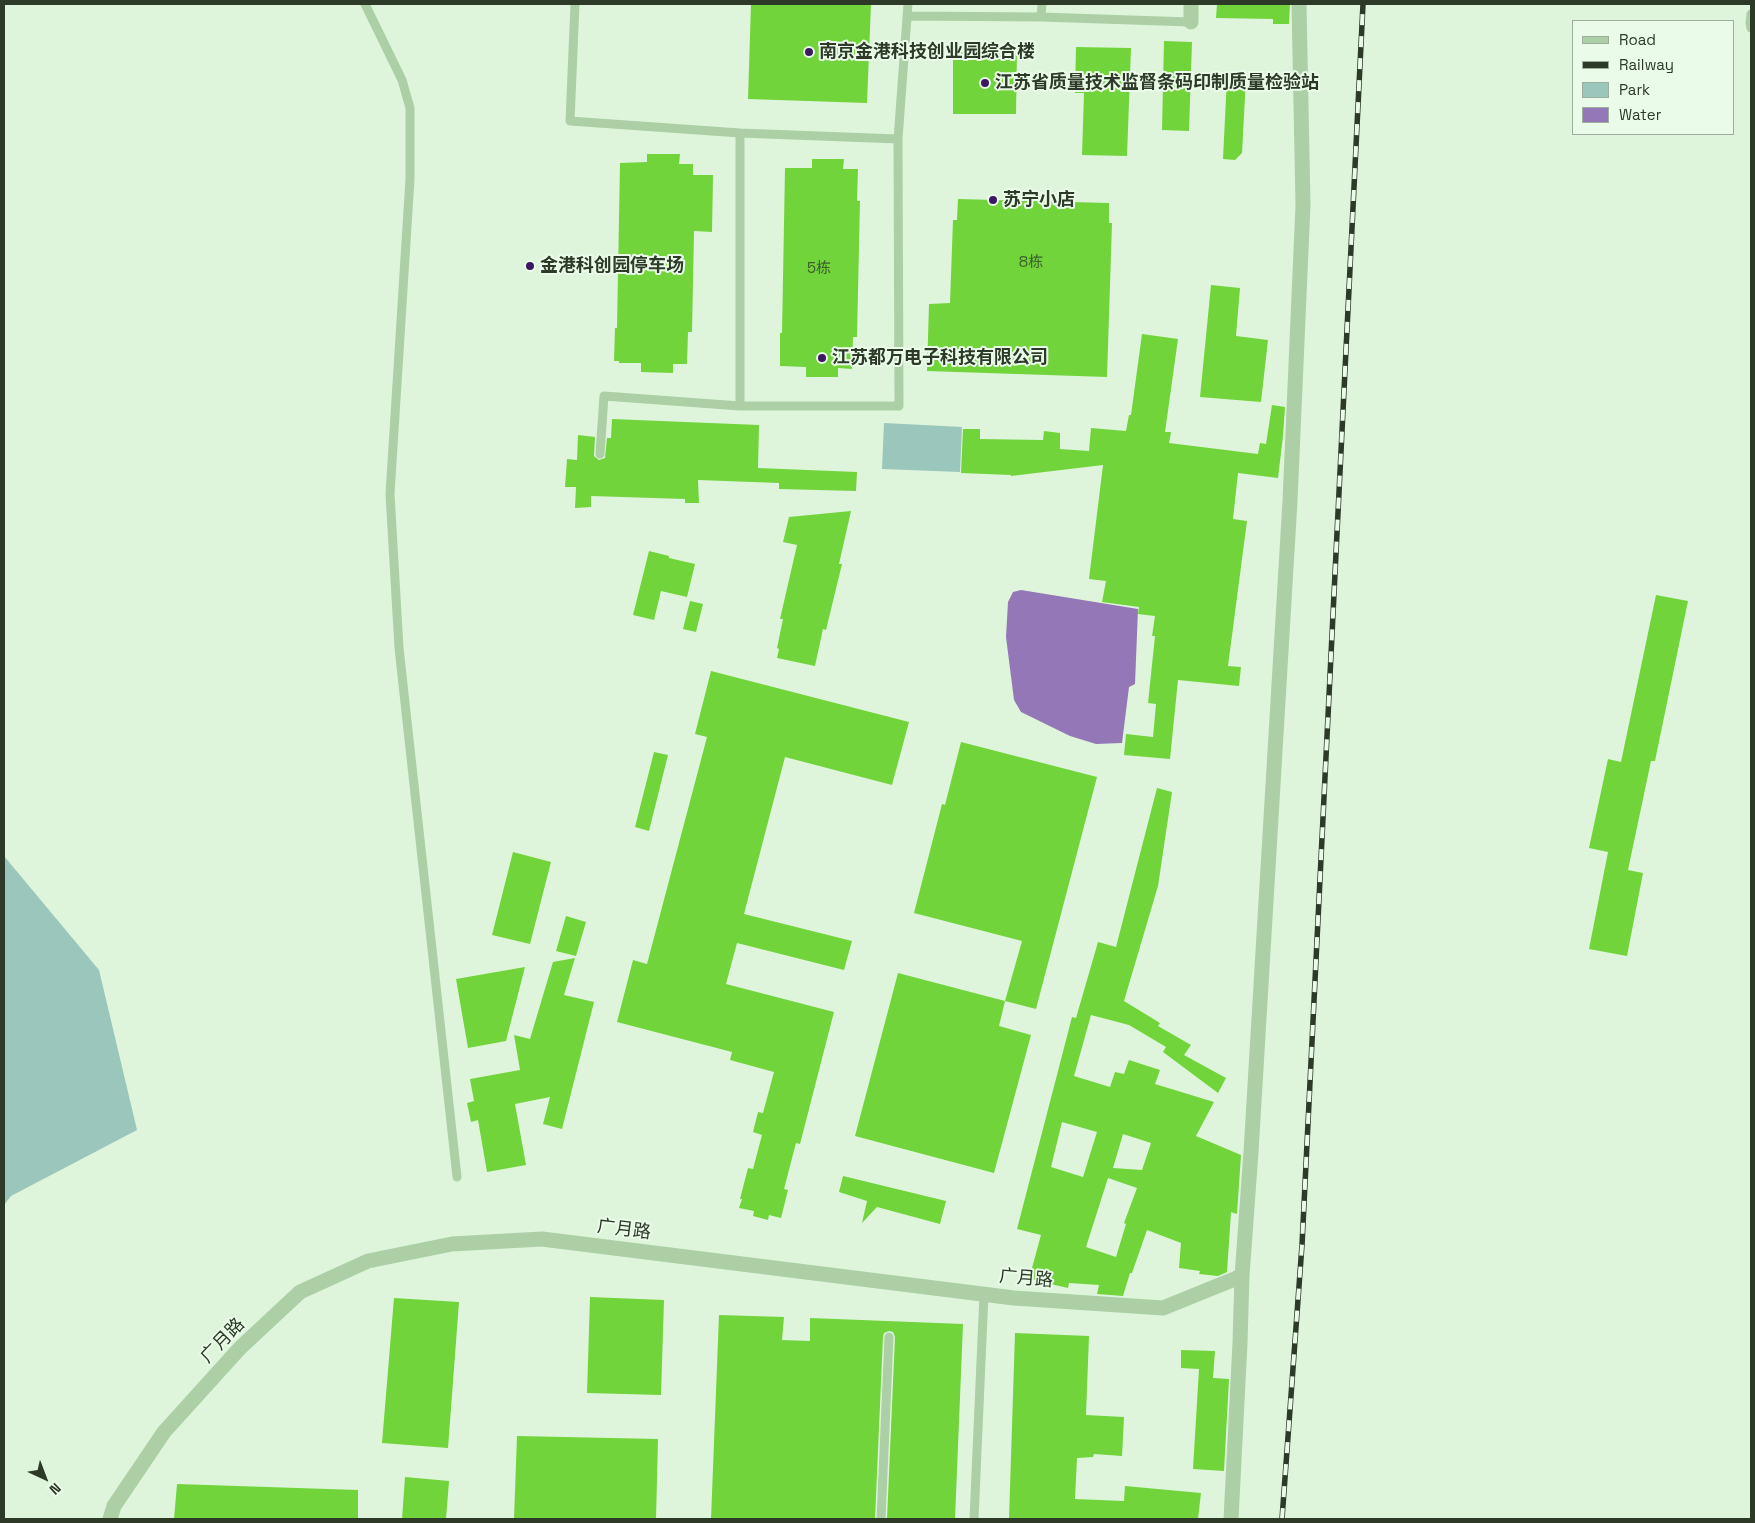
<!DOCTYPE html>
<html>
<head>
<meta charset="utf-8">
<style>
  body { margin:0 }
  #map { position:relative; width:1755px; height:1523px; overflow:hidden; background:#def5dc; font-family:"Space Grotesk",sans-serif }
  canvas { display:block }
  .frame { position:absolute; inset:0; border:5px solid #2d3a28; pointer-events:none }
  .legend { position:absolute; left:1572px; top:20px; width:162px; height:115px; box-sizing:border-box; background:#eafce9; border:1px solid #9eae9c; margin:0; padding:6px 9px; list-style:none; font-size:15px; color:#2d3a28 }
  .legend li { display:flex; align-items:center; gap:10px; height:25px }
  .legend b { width:25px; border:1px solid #9eae9c }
  .north { position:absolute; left:20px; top:1453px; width:50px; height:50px; -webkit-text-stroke:4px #eafce9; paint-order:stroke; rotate:137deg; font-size:14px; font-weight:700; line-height:20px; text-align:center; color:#2d3a28 }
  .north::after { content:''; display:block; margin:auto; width:18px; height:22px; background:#2d3a28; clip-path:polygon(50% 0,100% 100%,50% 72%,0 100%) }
</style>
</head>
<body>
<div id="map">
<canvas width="1755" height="1523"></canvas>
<div class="frame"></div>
<ul class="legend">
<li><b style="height:6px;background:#accfa6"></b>Road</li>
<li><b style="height:6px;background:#2d3a28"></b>Railway</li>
<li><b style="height:14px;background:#9ac6bb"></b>Park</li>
<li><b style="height:14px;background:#9377b6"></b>Water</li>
</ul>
<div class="north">N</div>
</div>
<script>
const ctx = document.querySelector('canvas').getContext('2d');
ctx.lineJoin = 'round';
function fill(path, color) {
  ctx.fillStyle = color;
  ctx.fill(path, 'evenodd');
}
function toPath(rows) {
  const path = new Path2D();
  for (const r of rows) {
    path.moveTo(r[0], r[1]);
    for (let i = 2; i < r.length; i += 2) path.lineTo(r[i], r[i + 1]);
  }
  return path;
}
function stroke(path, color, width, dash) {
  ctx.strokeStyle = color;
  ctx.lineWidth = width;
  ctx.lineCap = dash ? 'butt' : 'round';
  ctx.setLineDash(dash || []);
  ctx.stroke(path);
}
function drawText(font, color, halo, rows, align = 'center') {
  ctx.font = font + ' "Space Grotesk","Noto Sans SC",sans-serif';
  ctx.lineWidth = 4;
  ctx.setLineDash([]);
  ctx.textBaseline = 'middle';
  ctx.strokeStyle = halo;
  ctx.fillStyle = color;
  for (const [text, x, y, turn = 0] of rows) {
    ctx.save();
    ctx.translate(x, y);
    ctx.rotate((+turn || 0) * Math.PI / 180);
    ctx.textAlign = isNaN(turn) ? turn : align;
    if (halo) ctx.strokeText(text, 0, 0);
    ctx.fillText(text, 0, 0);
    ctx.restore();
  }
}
fill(toPath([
  [884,423,962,427,960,472,882,469],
  [4,856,99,970,137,1130,11,1196,4,1205]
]), '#9ac6bb');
fill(toPath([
  [1021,590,1138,609,1135,684,1129,687,1122,743,1096,744,1070,736,1021,712,1014,700,1006,637,1008,602,1013,592]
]), '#9377b6');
fill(toPath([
  [751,4,871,4,867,103,748,99],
  [1217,4,1290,4,1289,24,1273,24,1273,19,1216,18],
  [1164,41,1192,42,1189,131,1162,130],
  [1076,47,1131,48,1127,156,1082,155,1084,93,1075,93],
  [953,52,1017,52,1016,114,953,114],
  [1227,77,1246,78,1242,153,1235,160,1223,159],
  [647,154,680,154,679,164,693,164,693,175,713,175,712,232,694,231,692,332,688,332,687,364,673,364,673,373,641,372,641,363,619,363,619,361,614,361,615,328,617,328,620,163,647,162],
  [812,159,844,159,843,169,858,169,857,201,860,201,857,337,853,337,852,369,838,368,838,377,806,377,806,367,780,366,780,333,782,333,785,168,812,168],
  [958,199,1109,203,1109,223,1112,223,1107,377,927,371,929,304,950,303,953,220,957,220],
  [1211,285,1240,288,1236,336,1268,340,1261,402,1200,397],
  [1142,334,1178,339,1165,432,1171,432,1169,443,1258,454,1260,443,1266,444,1272,405,1285,407,1283,436,1278,478,1238,473,1233,519,1247,521,1228,666,1241,667,1239,686,1178,680,1170,759,1124,755,1126,734,1153,737,1156,704,1148,703,1155,636,1152,636,1155,616,1138,614,1139,607,1102,602,1106,581,1089,579,1103,465,1011,476,1011,475,961,473,963,429,980,429,980,439,1043,440,1044,431,1060,433,1060,449,1089,451,1091,428,1126,431,1129,415,1131,415],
  [612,419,759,425,758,468,857,472,856,491,779,489,779,483,698,480,699,503,685,503,685,499,591,496,591,507,575,508,576,487,565,487,567,459,577,460,578,435,595,437,594,456,599,460,605,458,607,438,611,438],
  [851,511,839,564,842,564,826,630,823,629,815,666,777,658,779,649,777,648,783,619,780,619,797,545,783,542,789,517],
  [649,551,669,556,669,558,695,564,687,597,661,591,654,620,633,615],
  [1656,595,1688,601,1655,761,1651,761,1628,870,1643,873,1627,956,1589,949,1608,852,1589,848,1608,759,1621,762],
  [690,601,703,604,696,632,683,629],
  [711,671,909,722,892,785,785,757,744,914,852,941,844,970,737,943,726,984,834,1012,800,1144,796,1143,784,1189,788,1190,781,1218,769,1215,768,1220,753,1216,754,1211,739,1208,742,1199,740,1199,748,1168,753,1169,762,1135,753,1132,758,1112,763,1113,774,1072,730,1060,732,1052,617,1022,633,960,647,964,707,737,695,734],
  [961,742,1097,777,1036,1009,1005,1001,1022,941,914,913,942,804,945,805],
  [654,752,668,755,649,831,635,827],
  [1157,788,1172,792,1158,886,1124,1001,1160,1023,1158,1026,1191,1045,1184,1055,1226,1078,1218,1093,1163,1052,1166,1047,1129,1025,1091,1015,1074,1076,1110,1087,1115,1072,1124,1074,1129,1060,1160,1070,1155,1084,1214,1102,1196,1136,1241,1155,1237,1214,1231,1212,1227,1272,1218,1276,1199,1274,1200,1271,1179,1268,1181,1243,1147,1230,1132,1273,1130,1273,1123,1296,1097,1294,1099,1285,1069,1283,1068,1288,1029,1279,1041,1235,1017,1229,1072,1017,1076,1018,1098,942,1116,947],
  [1062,1122,1097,1132,1083,1177,1051,1167],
  [1123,1134,1151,1143,1142,1170,1113,1168],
  [1108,1178,1137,1188,1124,1223,1126,1224,1116,1257,1086,1247],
  [513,852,551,862,530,944,492,935],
  [566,916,586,922,576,956,556,951],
  [575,958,564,995,594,1002,562,1129,543,1124,550,1097,515,1104,526,1165,487,1172,478,1120,471,1122,467,1103,474,1101,470,1079,520,1070,514,1035,530,1039,553,962],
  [525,967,506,1041,468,1048,456,979],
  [898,973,1005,1001,999,1026,1031,1035,994,1173,855,1136],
  [843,1176,946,1201,940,1224,877,1207,862,1223,867,1201,839,1192],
  [590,1297,664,1300,661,1395,587,1393],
  [394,1298,459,1302,448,1448,382,1443],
  [719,1315,784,1317,782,1340,810,1341,810,1318,963,1324,955,1519,887,1519,895,1337,893,1332,889,1331,884,1333,883,1337,875,1519,711,1519],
  [1015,1333,1089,1336,1086,1415,1124,1417,1122,1456,1094,1454,1093,1457,1077,1458,1075,1499,1124,1501,1125,1486,1201,1493,1198,1519,1009,1519],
  [1181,1350,1215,1351,1213,1378,1229,1379,1224,1471,1193,1469,1199,1369,1181,1368],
  [517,1436,658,1439,656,1519,514,1519],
  [405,1477,449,1481,446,1519,402,1519],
  [177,1484,358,1490,358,1519,174,1519]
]), '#71d43b');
stroke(toPath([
  [365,4,402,80,410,108,410,179,390,494,399,648,457,1177],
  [575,4,570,121,740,133,898,139],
  [1751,14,1750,23,1751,28],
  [908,16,1041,17,1191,22],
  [1041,17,1042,4],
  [740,133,740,406],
  [600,454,604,396,740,406,899,406,898,139,908,4],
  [881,1519,889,1337],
  [974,1519,984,1294]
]), '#accfa6', 9);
stroke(toPath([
  [1191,22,1191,4],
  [110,1519,114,1506,164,1432,240,1348,300,1292,368,1261,452,1244,542,1239,1014,1298,1163,1308,1242,1276],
  [1231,1519,1240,1343,1242,1276,1251,1152,1290,501,1303,205,1299,4]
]), '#accfa6', 15);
const rail = toPath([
  [1282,1519,1302,1245,1363,4]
]);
stroke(rail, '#2d3a28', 5.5);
stroke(rail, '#eafce9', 4, [11]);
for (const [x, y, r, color] of [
  [809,52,5,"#3b1861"],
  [985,83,5,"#3b1861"],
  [993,200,5,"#3b1861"],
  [530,266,5,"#3b1861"],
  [822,358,5,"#3b1861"]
]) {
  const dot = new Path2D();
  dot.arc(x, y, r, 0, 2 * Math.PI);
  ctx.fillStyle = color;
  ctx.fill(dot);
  stroke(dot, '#eafce9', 2);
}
drawText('15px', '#3e602d', null, [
  ["8栋",1031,263],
  ["5栋",819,269]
]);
drawText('bold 18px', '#2d3a28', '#eafce9', [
  ["南京金港科技创业园综合楼",819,52],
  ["江苏省质量技术监督条码印制质量检验站",995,83],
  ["苏宁小店",1003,200],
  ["金港科创园停车场",540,266],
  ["江苏都万电子科技有限公司",832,358]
], 'left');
drawText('18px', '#2d3a28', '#eafce9', [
  ["广月路",624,1230,7],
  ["广月路",1026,1279,5],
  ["广月路",223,1341,-46]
]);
</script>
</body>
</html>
